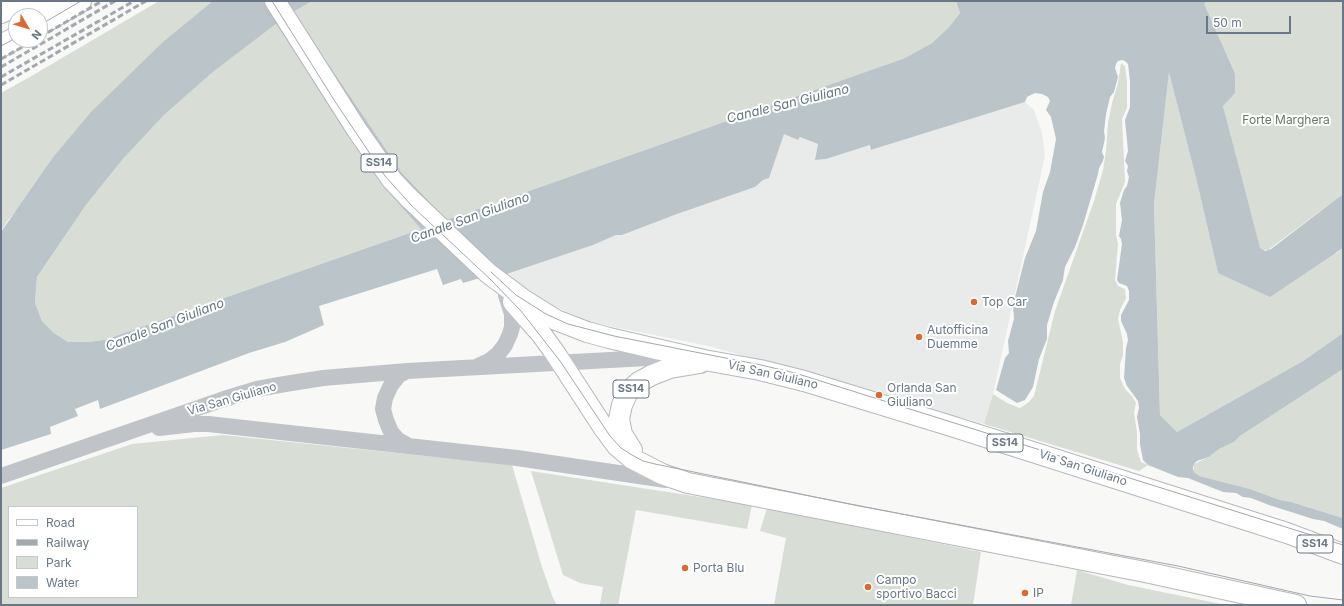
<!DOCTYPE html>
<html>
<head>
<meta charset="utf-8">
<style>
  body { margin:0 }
  #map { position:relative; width:1344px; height:606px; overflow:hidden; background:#f8f9f6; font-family:Inter,sans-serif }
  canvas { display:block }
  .frame { position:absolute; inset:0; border:2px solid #697786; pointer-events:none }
  .legend { position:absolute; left:8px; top:506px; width:130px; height:92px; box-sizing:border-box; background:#fff; border:1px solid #c3c9cf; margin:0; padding:5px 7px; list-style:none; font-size:12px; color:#697786 }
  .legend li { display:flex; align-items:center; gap:8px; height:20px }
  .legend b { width:20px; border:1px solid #c3c9cf }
  .north { position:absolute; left:8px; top:8px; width:40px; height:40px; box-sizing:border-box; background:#fff; border:1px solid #c3c9cf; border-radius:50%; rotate:128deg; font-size:11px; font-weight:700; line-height:16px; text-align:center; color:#697786 }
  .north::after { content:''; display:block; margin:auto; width:14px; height:18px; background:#dd6932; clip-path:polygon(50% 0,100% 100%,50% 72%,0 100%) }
  .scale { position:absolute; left:1206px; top:16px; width:85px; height:18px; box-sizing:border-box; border:2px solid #697786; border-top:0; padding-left:5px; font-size:12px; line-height:14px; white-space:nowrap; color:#697786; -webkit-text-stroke:3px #fff; paint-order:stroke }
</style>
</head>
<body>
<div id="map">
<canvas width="1344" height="606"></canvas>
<div class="frame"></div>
<ul class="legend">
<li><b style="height:5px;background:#fff"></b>Road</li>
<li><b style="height:5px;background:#a2a8ae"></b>Railway</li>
<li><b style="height:11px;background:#d8ddd6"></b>Park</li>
<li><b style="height:11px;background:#bac4c9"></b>Water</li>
</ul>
<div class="north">N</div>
<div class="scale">50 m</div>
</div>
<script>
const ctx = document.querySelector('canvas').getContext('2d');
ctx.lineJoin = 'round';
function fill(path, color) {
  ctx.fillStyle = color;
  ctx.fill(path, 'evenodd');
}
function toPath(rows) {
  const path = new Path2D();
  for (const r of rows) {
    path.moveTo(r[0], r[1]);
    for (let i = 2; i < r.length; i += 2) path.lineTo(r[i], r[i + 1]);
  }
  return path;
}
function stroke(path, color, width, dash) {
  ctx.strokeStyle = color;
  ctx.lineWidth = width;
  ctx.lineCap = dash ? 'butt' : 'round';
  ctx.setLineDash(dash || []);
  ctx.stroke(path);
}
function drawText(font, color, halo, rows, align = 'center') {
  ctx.font = font + ' Inter,sans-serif';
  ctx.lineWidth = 4;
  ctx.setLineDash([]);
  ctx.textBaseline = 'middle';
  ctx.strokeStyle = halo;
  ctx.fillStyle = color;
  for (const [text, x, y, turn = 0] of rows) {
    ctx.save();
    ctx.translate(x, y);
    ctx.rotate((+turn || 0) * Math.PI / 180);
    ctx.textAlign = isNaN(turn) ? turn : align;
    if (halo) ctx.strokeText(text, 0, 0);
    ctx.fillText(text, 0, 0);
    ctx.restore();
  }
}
fill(toPath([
  [1025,102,1034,110,1042,133,1045,156,993,394,984,424,709,346,589,322,532,296,508,274,593,245,616,235,622,235,677,214,755,187,763,180,769,178,784,133,798,140,800,137,818,144,815,160,826,159,870,145,872,150]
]), '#e9ebea');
fill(toPath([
  [159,1,214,1,9,219,1,231,1,93,28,78],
  [312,1,956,1,960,13,949,27,932,43,905,58,447,220,402,173,293,12],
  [1207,1,1343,1,1343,194,1268,250,1261,250,1258,246,1223,106,1204,4],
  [276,24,334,109,390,194,421,229,104,340,88,342,68,342,54,333,42,321,35,303,37,277,86,205,123,159,164,115,213,72],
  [1121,63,1125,66,1127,81,1127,108,1122,119,1125,182,1116,204,1116,235,1118,244,1115,280,1118,286,1125,289,1126,298,1120,310,1118,319,1123,342,1123,355,1120,364,1120,378,1125,389,1132,396,1136,403,1134,413,1137,433,1137,450,1141,462,1148,465,1139,471,984,424,993,394,1007,403,1020,408,1029,402,1034,396,1055,311,1094,201,1103,170,1106,151,1108,123,1112,103,1118,83],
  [1169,71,1197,182,1218,273,1337,253,1343,248,1343,333,1303,361,1177,432,1160,415,1154,204],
  [1343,369,1343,518,1291,502,1280,500,1250,489,1198,476,1194,472,1194,464,1209,457,1219,449,1234,442,1240,436],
  [223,435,512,465,542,567,553,598,557,605,1,605,1,488,132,444],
  [9,507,137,507,137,597,9,597],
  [531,471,752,505,747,529,636,510,618,605,604,605,600,604,603,587,580,583,563,575],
  [767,508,981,552,973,605,774,605,786,538,760,531],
  [1077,570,1128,585,1226,605,1071,605]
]), '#d8ddd6');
fill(toPath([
  [213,1,312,1,293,12,402,173,447,220,905,58,932,43,949,27,960,13,956,1,1207,1,1204,4,1235,74,1235,93,1223,106,1260,248,1265,251,1271,249,1343,194,1343,248,1270,297,1218,273,1197,182,1169,72,1154,204,1160,415,1177,432,1303,361,1343,333,1343,369,1240,436,1234,442,1219,449,1209,457,1197,461,1194,464,1193,468,1194,472,1199,476,1250,489,1280,500,1291,502,1343,518,1343,529,1324,521,1313,519,1269,505,1251,498,1243,497,1236,493,1223,492,1188,478,1178,477,1148,465,1143,460,1140,444,1140,434,1137,417,1139,408,1138,401,1127,386,1124,378,1126,348,1128,340,1127,334,1121,321,1121,315,1129,300,1129,291,1127,286,1119,283,1117,280,1122,244,1121,239,1119,236,1122,220,1120,203,1124,190,1127,186,1129,177,1127,171,1128,166,1125,161,1128,151,1125,120,1130,107,1130,81,1128,64,1125,61,1122,60,1118,61,1116,64,1115,68,1118,77,1114,92,1110,97,1106,114,1104,131,1105,138,1102,152,1104,157,1103,161,1099,168,1098,174,1083,225,1075,247,1065,267,1063,280,1054,302,1047,325,1047,339,1039,359,1033,387,1025,400,1017,403,996,390,1005,358,1009,353,1008,341,1014,319,1013,305,1025,258,1036,231,1043,192,1050,172,1056,139,1051,117,1046,110,1050,101,1048,97,1042,94,1035,93,1027,97,1025,102,871,150,870,145,826,159,815,160,818,144,800,137,798,140,784,134,769,178,763,180,755,187,677,214,622,235,616,235,593,245,504,275,480,278,463,283,461,279,443,285,437,269,319,306,324,325,285,342,249,353,100,409,98,400,75,409,78,416,50,427,51,434,1,450,1,232,54,156,92,111,163,42],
  [276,24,334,109,390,194,421,229,104,340,88,342,68,342,54,333,42,321,35,303,37,277,86,205,123,159,164,115,213,72]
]), '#bac4c9');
const major = toPath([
  [275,1,357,130,392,180,408,197,488,273,524,300,556,320,587,332,609,338,704,360,760,370,804,381,951,426,1287,533,1343,554],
  [513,302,542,335,555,353,603,427,617,446,631,458,662,474,688,483,1150,573,1296,605],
  [632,450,622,434,619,419,622,405,628,392,639,382,652,375,670,368,700,363]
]);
const highway = toPath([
  [1,12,22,1],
  [23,16,49,1],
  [40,24,80,1],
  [1,46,16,38]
]);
stroke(major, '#b4b8bd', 22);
stroke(highway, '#b4b7bb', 24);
stroke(toPath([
  [478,366,489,361,498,354,505,345,510,334,512,327,512,314,506,295],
  [407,371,399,375,391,385,385,398,383,409,386,420,391,432,398,440,409,446],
  [159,428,194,424,208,424,517,458,666,480],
  [1,476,224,399,257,389,285,384,323,378,407,371,647,358,675,359]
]), '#c0c4c8', 16);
stroke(major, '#fff', 20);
stroke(highway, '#fff', 22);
stroke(toPath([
  [272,1,336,103,385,176,412,206,491,280,521,311,560,361,610,436,621,448,632,455,643,461,655,464,854,505,1178,566,1310,596,1343,600],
  [40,25,81,1],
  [1,46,16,38],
  [491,272,516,295,546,314,568,324,614,336,761,365,795,373,1343,545]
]), '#a2a8ae', 1);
stroke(toPath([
  [40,37,102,1],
  [1,59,35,40],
  [1,67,115,1],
  [1,77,134,1],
  [1,85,146,1]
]), '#a2a8ae', 3, [6, 3]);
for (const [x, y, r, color] of [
  [974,302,4,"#dd6932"],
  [919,337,4,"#dd6932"],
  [879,395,4,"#dd6932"],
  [685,568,4,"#dd6932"],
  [868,587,4,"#dd6932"],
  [1025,593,4,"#dd6932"]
]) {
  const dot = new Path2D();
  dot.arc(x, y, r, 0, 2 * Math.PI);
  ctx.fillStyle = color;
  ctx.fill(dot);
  stroke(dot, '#fff', 1.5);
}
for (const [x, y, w] of [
  [379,163,36],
  [631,389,36],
  [1005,443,36],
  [1315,544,36]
]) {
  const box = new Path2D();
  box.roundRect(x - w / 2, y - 9, w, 18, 3);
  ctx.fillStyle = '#fff';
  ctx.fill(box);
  stroke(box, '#697786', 1);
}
drawText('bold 11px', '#697786', null, [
  ["SS14",379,163],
  ["SS14",631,389],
  ["SS14",1005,443],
  ["SS14",1315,544]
]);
drawText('12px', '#667964', '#fff', [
  ["Forte Marghera",1286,120]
]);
drawText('12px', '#697786', '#fff', [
  ["Top Car",982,302],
  ["Autofficina",927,330],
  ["Duemme",927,344],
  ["Orlanda San",887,388],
  ["Giuliano",887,402],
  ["Porta Blu",693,568],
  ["Campo",876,580],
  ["sportivo Bacci",876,594],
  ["IP",1033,593]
], 'left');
drawText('12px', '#697786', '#fff', [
  ["Via San Giuliano",773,375,13],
  ["Via San Giuliano",232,399,-16],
  ["Via San Giuliano",1083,468,18]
]);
drawText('italic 13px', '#657781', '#fff', [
  ["Canale San Giuliano",788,104,-14],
  ["Canale San Giuliano",470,218,-20],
  ["Canale San Giuliano",165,325,-21]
]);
</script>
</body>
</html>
